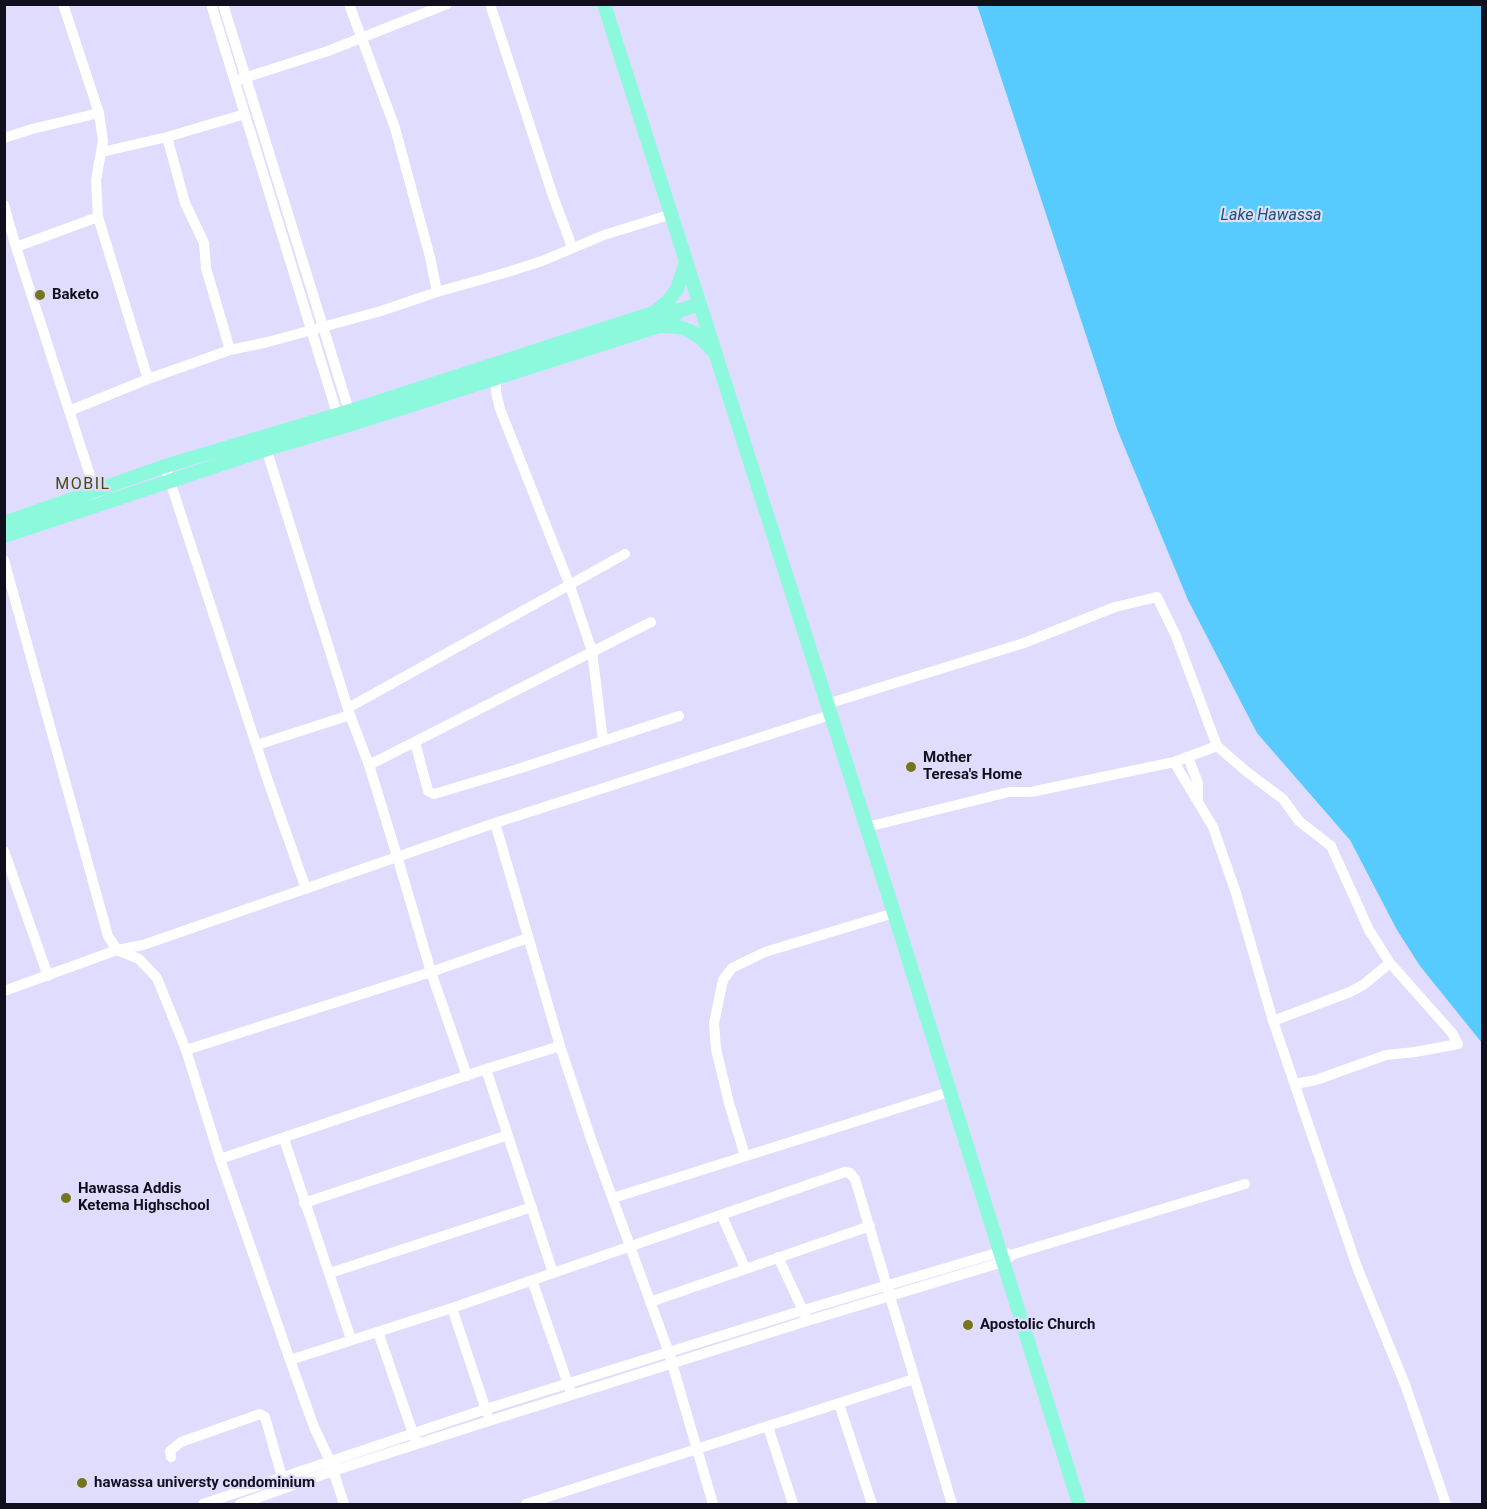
<!DOCTYPE html>
<html>
<head>
<meta charset="utf-8">
<style>
  body { margin:0 }
  #map { position:relative; width:1487px; height:1509px; overflow:hidden; background:#dfdcfe; font-family:Roboto,sans-serif }
  canvas { display:block }
  .frame { position:absolute; inset:0; border:6px solid #110e1d; pointer-events:none }
</style>
</head>
<body>
<div id="map">
<canvas width="1487" height="1509"></canvas>
<div class="frame"></div>
</div>
<script>
const ctx = document.querySelector('canvas').getContext('2d');
ctx.lineJoin = 'round';
function fill(path, color) {
  ctx.fillStyle = color;
  ctx.fill(path, 'evenodd');
}
function toPath(rows) {
  const path = new Path2D();
  for (const r of rows) {
    path.moveTo(r[0], r[1]);
    for (let i = 2; i < r.length; i += 2) path.lineTo(r[i], r[i + 1]);
  }
  return path;
}
function stroke(path, color, width, dash) {
  ctx.strokeStyle = color;
  ctx.lineWidth = width;
  ctx.lineCap = dash ? 'butt' : 'round';
  ctx.setLineDash(dash || []);
  ctx.stroke(path);
}
function drawText(font, color, halo, rows, align = 'center') {
  ctx.font = font + ' Roboto,sans-serif';
  ctx.lineWidth = 4.5;
  ctx.setLineDash([]);
  ctx.textBaseline = 'middle';
  ctx.strokeStyle = halo;
  ctx.fillStyle = color;
  for (const [text, x, y, turn = 0] of rows) {
    ctx.save();
    ctx.translate(x, y);
    ctx.rotate((+turn || 0) * Math.PI / 180);
    ctx.textAlign = isNaN(turn) ? turn : align;
    if (halo) ctx.strokeText(text, 0, 0);
    ctx.fillText(text, 0, 0);
    ctx.restore();
  }
}
fill(toPath([
  [977,5,1482,5,1482,1043,1420,966,1397,930,1350,840,1257,733,1188,600,1117,429]
]), '#57cbfd');
stroke(toPath([
  [63,4,99,113,103,141,96,180,98,217,148,379],
  [211,4,339,420],
  [223,4,351,417],
  [349,4,395,128,430,257,437,292],
  [490,4,553,196,572,247],
  [241,79,328,51,447,4],
  [167,137,185,203,204,243,206,268,230,350],
  [4,138,32,129,99,113],
  [102,152,167,137,245,114],
  [4,205,16,247,97,497],
  [16,247,98,217],
  [496,372,496,392,500,409,570,586,592,651,603,740],
  [69,411,148,379,230,350,268,342,381,311,437,292,508,272,542,261,604,235,672,214],
  [264,442,350,715,369,765,397,856,431,972,467,1076],
  [165,466,268,781,306,889],
  [4,560,108,936,117,950,139,959,157,978,186,1050,220,1159,290,1360,314,1427,330,1461,344,1504],
  [827,704,1024,643,1115,607,1157,597,1176,636,1217,746,1247,772,1283,799,1299,821,1331,846,1369,930,1390,963,1452,1033,1458,1044,1415,1052,1386,1055,1316,1080,1295,1084],
  [348,708,625,554],
  [415,742,428,791,434,794,518,769,679,716],
  [257,745,350,715],
  [1188,757,1198,783,1198,800],
  [1174,762,1213,827,1236,893,1273,1021,1357,1267,1406,1387,1446,1504],
  [369,765,651,622],
  [495,823,560,1046,592,1142,669,1353,713,1504],
  [867,827,1009,792,1031,792,1174,762,1217,746],
  [4,851,48,976],
  [4,991,117,950,143,945,495,823,830,715],
  [1273,1021,1350,992,1363,985,1390,963],
  [186,1050,431,972,528,938],
  [486,1069,553,1273],
  [284,1139,351,1339],
  [745,1156,729,1103,716,1049,714,1023,723,980,732,968,765,952,894,913],
  [220,1159,486,1069,560,1046],
  [613,1198,949,1092],
  [304,1203,508,1135],
  [722,1216,745,1268],
  [778,1257,806,1317],
  [330,1273,532,1207],
  [532,1280,570,1390],
  [650,1302,870,1226],
  [452,1308,487,1413],
  [378,1332,415,1439],
  [290,1360,452,1308,845,1172,850,1173,855,1179,952,1504],
  [839,1404,872,1504],
  [768,1427,793,1504],
  [171,1457,170,1451,181,1442,260,1414,265,1417,282,1477],
  [203,1504,486,1409,804,1310,1000,1252,1007,1253],
  [240,1504,333,1471,489,1421,807,1321,1003,1262,1014,1254,1245,1184],
  [526,1504,914,1379]
]), '#fff', 10);
stroke(toPath([
  [604,4,894,913,1079,1504],
  [655,312,667,302,677,289,686,262],
  [659,326,679,327,690,331,701,338,712,350],
  [4,523,165,466,350,411,653,313,681,310,700,304],
  [4,536,267,449,352,424,659,326,681,310]
]), '#8cf9dc', 14);
for (const [x, y, r, color] of [
  [40,295,6,"#75761c"],
  [911,767,6,"#75761c"],
  [66,1198,6,"#75761c"],
  [968,1325,6,"#75761c"],
  [82,1483,6,"#75761c"]
]) {
  const dot = new Path2D();
  dot.arc(x, y, r, 0, 2 * Math.PI);
  ctx.fillStyle = color;
  ctx.fill(dot);
  stroke(dot, '#dfdcfe', 2);
}
drawText('bold 15px', '#110e1d', '#dfdcfe', [
  ["Baketo",52,295],
  ["Mother",923,758],
  ["Teresa's Home",923,775],
  ["Hawassa Addis",78,1189],
  ["Ketema Highschool",78,1206],
  ["Apostolic Church",980,1325],
  ["hawassa universty condominium",94,1483]
], 'left');
drawText('italic 16px', '#175670', '#dfdcfe', [
  ["Lake Hawassa",1271,216]
]);
ctx.letterSpacing = '1.5px';
drawText('16px', '#494a0b', '#dfdcfe', [
  ["MOBIL",83,485]
]);
ctx.letterSpacing = '0px';
</script>
</body>
</html>
